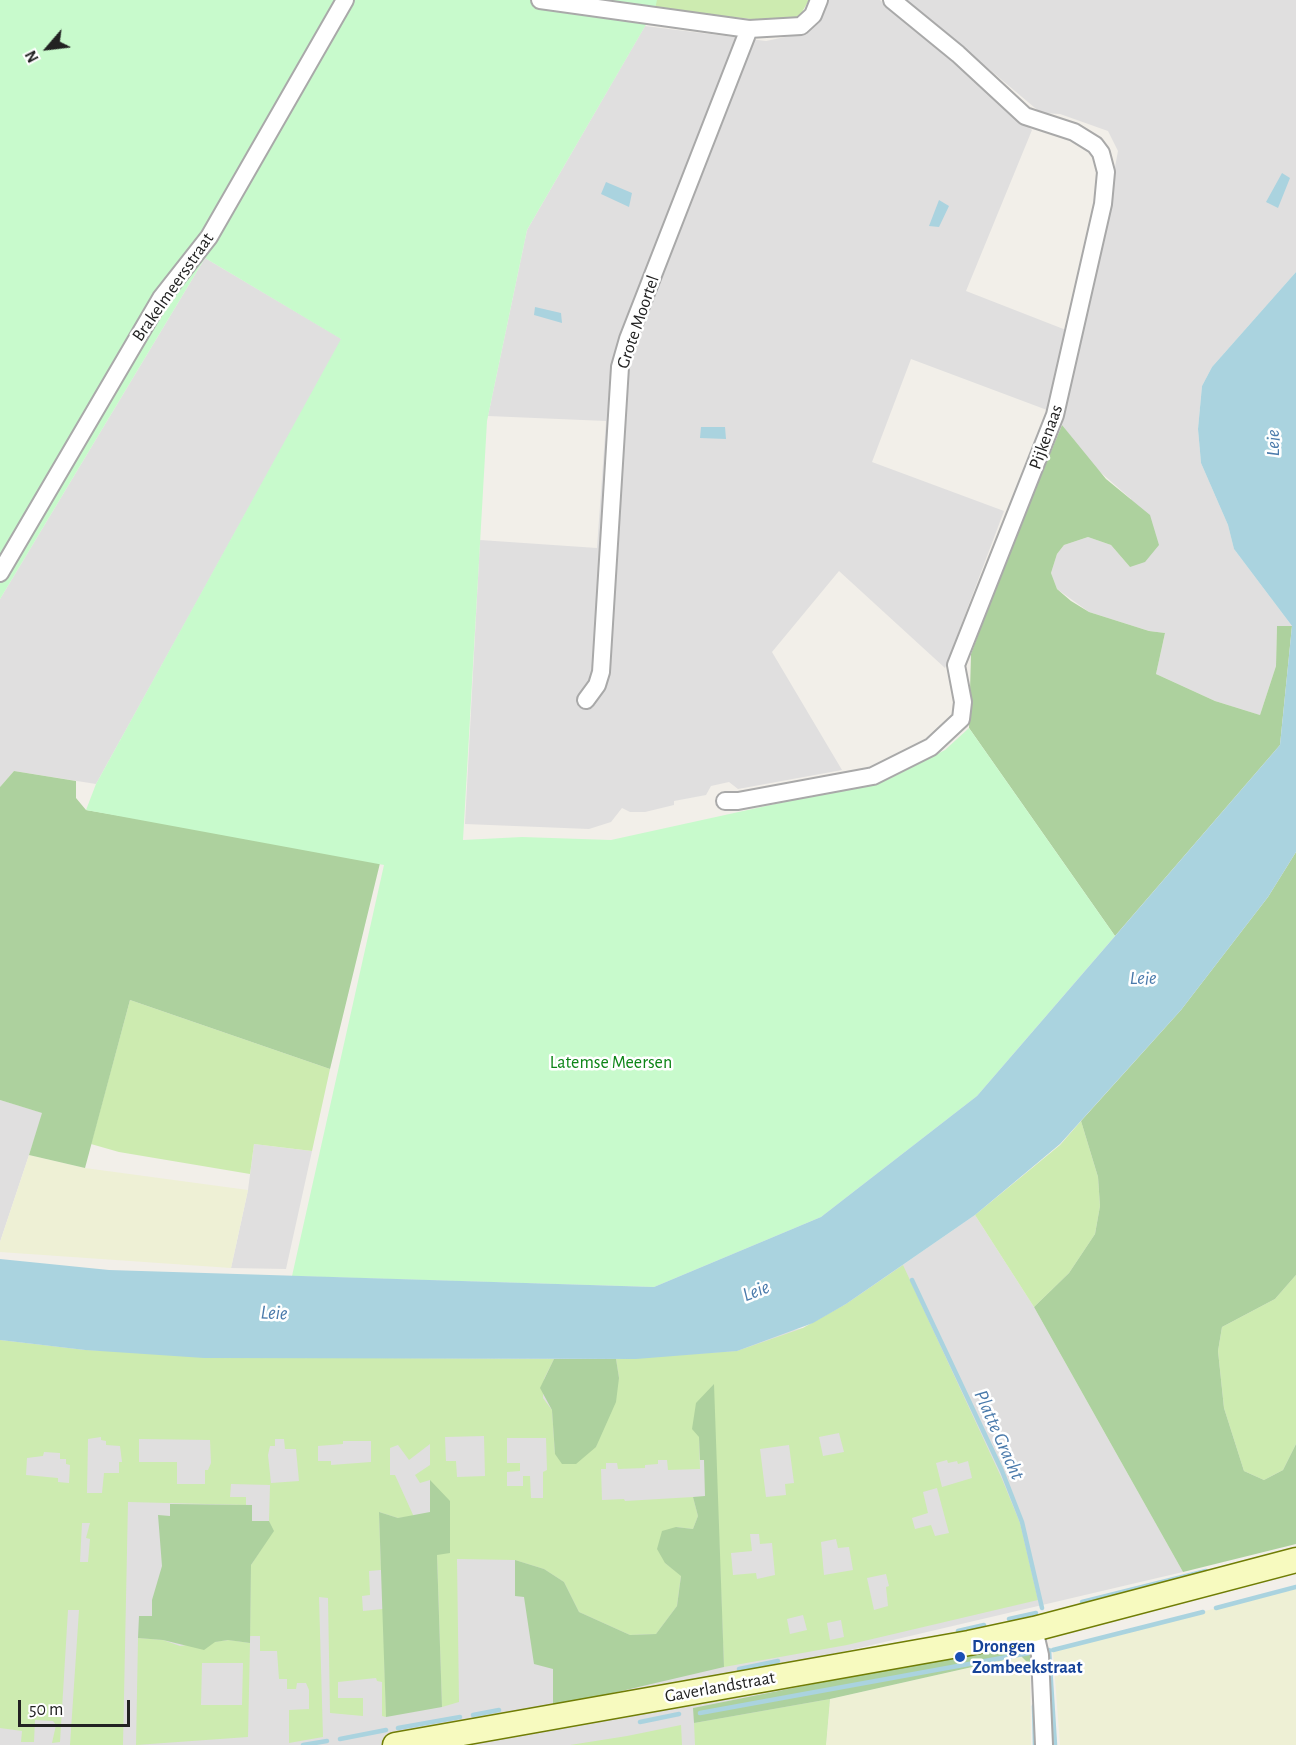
<!DOCTYPE html>
<html>
<head>
<meta charset="utf-8">
<style>
  body { margin:0 }
  #map { position:relative; width:1296px; height:1745px; overflow:hidden; background:#f2efe9; font-family:"Alegreya Sans",sans-serif }
  canvas { display:block }
  .north { position:absolute; left:18px; top:18px; width:60px; height:60px; -webkit-text-stroke:4px #fff; paint-order:stroke; rotate:242deg; font-size:16px; font-weight:700; line-height:24px; text-align:center; color:#222 }
  .north::after { content:''; display:block; margin:auto; width:21px; height:27px; background:#222; clip-path:polygon(50% 0,100% 100%,50% 72%,0 100%) }
  .scale { position:absolute; left:18px; top:1700px; width:112px; height:27px; box-sizing:border-box; border:3px solid #222; border-top:0; padding-left:8px; font-size:18px; line-height:21px; white-space:nowrap; color:#222; -webkit-text-stroke:4px #fff; paint-order:stroke }
</style>
</head>
<body>
<div id="map">
<canvas width="1296" height="1745"></canvas>
<div class="north">N</div>
<div class="scale">50 m</div>
</div>
<script>
const ctx = document.querySelector('canvas').getContext('2d');
ctx.lineJoin = 'round';
function fill(path, color) {
  ctx.fillStyle = color;
  ctx.fill(path, 'evenodd');
}
function toPath(rows) {
  const path = new Path2D();
  for (const r of rows) {
    path.moveTo(r[0], r[1]);
    for (let i = 2; i < r.length; i += 2) path.lineTo(r[i], r[i + 1]);
  }
  return path;
}
function stroke(path, color, width, dash) {
  ctx.strokeStyle = color;
  ctx.lineWidth = width;
  ctx.lineCap = dash ? 'butt' : 'round';
  ctx.setLineDash(dash || []);
  ctx.stroke(path);
}
function drawText(font, color, halo, rows, align = 'center') {
  ctx.font = font + ' "Alegreya Sans",sans-serif';
  ctx.lineWidth = 5;
  ctx.setLineDash([]);
  ctx.textBaseline = 'middle';
  ctx.strokeStyle = halo;
  ctx.fillStyle = color;
  for (const [text, x, y, turn = 0] of rows) {
    ctx.save();
    ctx.translate(x, y);
    ctx.rotate((+turn || 0) * Math.PI / 180);
    ctx.textAlign = isNaN(turn) ? turn : align;
    if (halo) ctx.strokeText(text, 0, 0);
    ctx.fillText(text, 0, 0);
    ctx.restore();
  }
}
fill(toPath([
  [827,0,880,0,1032,130,966,291,1066,330,1047,410,911,359,872,462,1004,511,945,668,839,571,772,652,842,770,738,789,729,782,711,786,706,795,674,801,674,805,645,812,630,812,622,808,611,822,589,829,465,824,480,540,597,548,606,421,488,416,527,230,645,26,766,41,809,32],
  [907,0,1296,0,1296,272,1212,367,1202,386,1198,429,1201,463,1228,525,1234,549,1292,626,1277,626,1276,666,1260,715,1215,701,1156,674,1165,633,1149,631,1089,612,1057,589,1051,573,1057,554,1064,545,1088,537,1111,545,1130,567,1131,499,1091,464,1062,425,1086,320,1118,151,1108,131,1060,114,1041,113],
  [205,258,342,339,96,784,14,771,0,787,0,599],
  [0,1100,43,1113,0,1242],
  [254,1144,312,1151,286,1269,231,1268,248,1190],
  [975,1215,1034,1307,1183,1572,829,1655,832,1680,826,1745,0,1745,0,1340,85,1350,131,1352,375,1358,636,1359,803,1328,846,1304]
]), '#e0dfdf');
fill(toPath([
  [29,1155,85,1168,248,1190,231,1268,0,1252,0,1242],
  [1296,1589,1296,1745,1060,1745,1053,1652,1176,1618],
  [1021,1656,1030,1665,1031,1745,826,1745,830,1699]
]), '#eef0d5');
fill(toPath([
  [602,0,809,0,798,19,770,21,655,9],
  [130,1000,330,1069,312,1151,254,1144,250,1174,119,1152,91,1144],
  [1081,1121,1098,1177,1100,1206,1095,1234,1069,1273,1034,1307,975,1215,1060,1145],
  [903,1265,1002,1479,1020,1523,1038,1600,847,1645,724,1667,713,1385,699,1437,700,1469,668,1470,667,1460,658,1460,658,1464,645,1465,645,1468,618,1469,617,1463,606,1463,606,1469,601,1469,602,1500,624,1499,625,1501,693,1497,698,1516,693,1529,676,1527,665,1563,681,1575,677,1606,656,1634,630,1635,579,1612,564,1582,544,1569,515,1560,457,1559,459,1702,442,1707,437,1555,430,1480,420,1483,415,1475,430,1465,430,1444,409,1460,398,1445,390,1448,390,1475,395,1475,414,1517,398,1518,379,1512,381,1570,369,1571,370,1595,362,1596,363,1611,383,1609,386,1717,382,1716,382,1682,377,1681,376,1678,338,1682,338,1698,363,1698,363,1716,330,1713,328,1598,319,1597,323,1737,289,1743,289,1710,309,1709,309,1690,306,1683,297,1683,296,1689,287,1689,287,1679,279,1679,277,1651,260,1651,260,1636,250,1636,251,1565,273,1531,269,1521,270,1485,231,1484,230,1497,246,1497,246,1505,128,1502,123,1745,70,1745,79,1610,68,1610,60,1742,52,1743,56,1725,53,1721,35,1720,34,1742,21,1742,22,1731,0,1728,0,1340,85,1350,375,1358,554,1359,544,1379,543,1398,552,1410,555,1454,596,1447,619,1378,616,1359,737,1351,803,1328,846,1304],
  [839,1433,844,1452,823,1456,819,1437],
  [484,1436,485,1476,457,1477,456,1461,446,1461,445,1437],
  [101,1437,101,1440,106,1441,106,1445,120,1446,122,1462,119,1462,119,1473,104,1473,102,1493,87,1493,88,1439],
  [507,1438,546,1438,547,1470,543,1472,543,1498,531,1498,530,1476,523,1476,523,1486,507,1486,507,1472,520,1471,520,1463,507,1463],
  [139,1439,210,1440,211,1463,208,1470,205,1470,205,1484,177,1484,177,1462,139,1462],
  [275,1439,284,1439,285,1449,296,1449,299,1481,271,1483,268,1455,270,1446,275,1446],
  [343,1441,371,1441,371,1462,331,1465,331,1461,318,1461,318,1446,343,1444],
  [789,1445,794,1483,785,1484,786,1495,766,1497,760,1449],
  [44,1452,60,1453,60,1459,66,1459,66,1464,70,1465,69,1483,58,1482,58,1478,26,1475,27,1458,43,1456],
  [947,1460,948,1463,957,1461,958,1464,968,1461,972,1478,942,1487,936,1463],
  [937,1488,949,1533,935,1536,931,1525,915,1529,912,1518,928,1513,923,1492],
  [82,1523,90,1523,86,1538,90,1539,88,1562,80,1562],
  [750,1534,759,1534,760,1544,772,1543,775,1575,757,1579,756,1573,733,1575,731,1553,752,1551],
  [836,1539,838,1548,849,1547,853,1570,824,1575,821,1542],
  [886,1574,889,1586,886,1587,888,1606,874,1610,867,1578],
  [803,1615,807,1630,790,1634,787,1619],
  [841,1620,844,1637,830,1640,827,1623],
  [1296,1275,1296,1444,1283,1470,1264,1480,1244,1471,1224,1408,1218,1351,1222,1327,1275,1299],
  [138,1638,163,1640,180,1646,229,1640,250,1643,248,1737,136,1745],
  [202,1663,243,1663,242,1705,201,1705],
  [830,1699,826,1745,695,1745,694,1723],
  [681,1725,682,1745,570,1745,627,1736]
]), '#cdebb0');
fill(toPath([
  [1062,425,1106,479,1150,515,1159,545,1145,562,1130,567,1111,545,1088,537,1064,545,1057,554,1051,573,1057,589,1071,601,1089,612,1149,631,1165,633,1156,674,1215,701,1260,715,1276,666,1277,626,1292,626,1280,745,1115,936,969,728,971,654,1003,567],
  [14,771,76,781,76,798,86,810,381,859,330,1069,130,1000,85,1168,29,1155,42,1113,0,1100,0,787],
  [1296,852,1296,1275,1275,1299,1222,1327,1218,1351,1224,1408,1244,1471,1264,1480,1283,1470,1296,1444,1296,1544,1183,1572,1034,1307,1069,1273,1095,1234,1100,1206,1098,1177,1081,1121,1181,1010,1268,897],
  [554,1359,616,1359,619,1378,616,1402,596,1447,576,1464,562,1464,555,1454,552,1410,540,1388],
  [714,1384,724,1667,553,1707,553,1669,534,1664,524,1597,515,1596,515,1560,544,1569,564,1582,579,1612,630,1635,656,1634,677,1606,681,1576,665,1563,657,1549,662,1531,676,1527,693,1529,698,1516,693,1497,705,1496,704,1460,700,1460,699,1437,692,1429,696,1403],
  [430,1480,450,1501,450,1553,437,1555,442,1707,386,1717,379,1512,398,1518,430,1512],
  [170,1504,252,1505,252,1521,269,1521,274,1531,251,1565,250,1643,228,1640,215,1642,204,1650,163,1640,138,1638,139,1616,152,1616,152,1600,162,1566,158,1515,170,1516],
  [1024,1642,1034,1653,1030,1665,1021,1656,830,1699,694,1723,693,1708]
]), '#add19e');
fill(toPath([
  [0,0,657,0,655,9,527,230,487,421,463,840,522,837,611,840,889,779,945,750,969,728,1115,936,977,1096,821,1217,654,1287,292,1276,384,865,86,810,96,784,341,339,205,258,0,599]
]), '#c8facc');
fill(toPath([
  [1282,173,1290,178,1278,208,1266,202],
  [606,182,632,193,629,207,601,194],
  [939,200,949,206,939,227,929,226],
  [1296,272,1296,852,1268,897,1181,1010,1060,1144,975,1215,846,1304,813,1323,737,1351,636,1359,204,1358,85,1350,0,1340,0,1259,109,1270,654,1287,821,1217,977,1096,1280,745,1292,626,1234,549,1228,525,1201,463,1198,429,1202,386,1212,367],
  [535,307,561,313,562,323,534,315],
  [701,427,725,427,726,439,700,438]
]), '#aad3df');
stroke(toPath([
  [912,1280,1002,1471,1022,1522,1042,1608],
  [1082,1602,1206,1571],
  [1216,1608,1296,1587],
  [1009,1619,1036,1613],
  [958,1631,984,1625],
  [1049,1650,1055,1745],
  [1053,1650,1203,1612],
  [739,1669,778,1661],
  [1034,1706,1035,1745],
  [700,1713,1029,1653],
  [473,1715,499,1710],
  [640,1722,679,1714],
  [398,1728,460,1717],
  [340,1739,386,1730],
  [303,1745,327,1741]
]), '#aad3df', 4.5);
const minor = toPath([
  [540,0,749,29,801,26,813,15,819,0],
  [0,573,161,298,209,237,345,0],
  [586,700,597,685,601,672,620,367,628,339,749,29],
  [725,801,738,801,873,776,931,747,961,719,963,702,956,665,1055,415,1103,204,1106,172,1101,153,1095,145,1074,132,1025,116,958,54,892,0],
  [1034,1629,1040,1655,1044,1745]
]);
const secondary = toPath([
  [395,1745,969,1643,1034,1629,1296,1560]
]);
stroke(minor, '#a9a9a9', 20);
stroke(secondary, '#707d05', 27);
stroke(minor, '#fff', 16);
stroke(secondary, '#f7fabf', 24);
for (const [x, y, r, color] of [
  [960,1657,6,"#1a4fb4"]
]) {
  const dot = new Path2D();
  dot.arc(x, y, r, 0, 2 * Math.PI);
  ctx.fillStyle = color;
  ctx.fill(dot);
  stroke(dot, '#fff', 2);
}
drawText('18px', '#222', '#fff', [
  ["Brakelmeersstraat",173,287,-55],
  ["Grote Moortel",638,322,-71],
  ["Pijkenaas",1046,437,-70],
  ["Gaverlandstraat",720,1687,-10]
]);
drawText('18px', '#0c8416', '#fff', [
  ["Latemse Meersen",611,1063]
]);
drawText('bold 18px', '#164399', '#fff', [
  ["Drongen",972,1647],
  ["Zombeekstraat",972,1668]
], 'left');
drawText('italic 20px', '#4a7aab', '#fff', [
  ["Leie",1273,443,-90],
  ["Leie",1143,978],
  ["Leie",756,1291,-21],
  ["Leie",274,1313,2],
  ["Platte Gracht",999,1435,66]
]);
</script>
</body>
</html>
